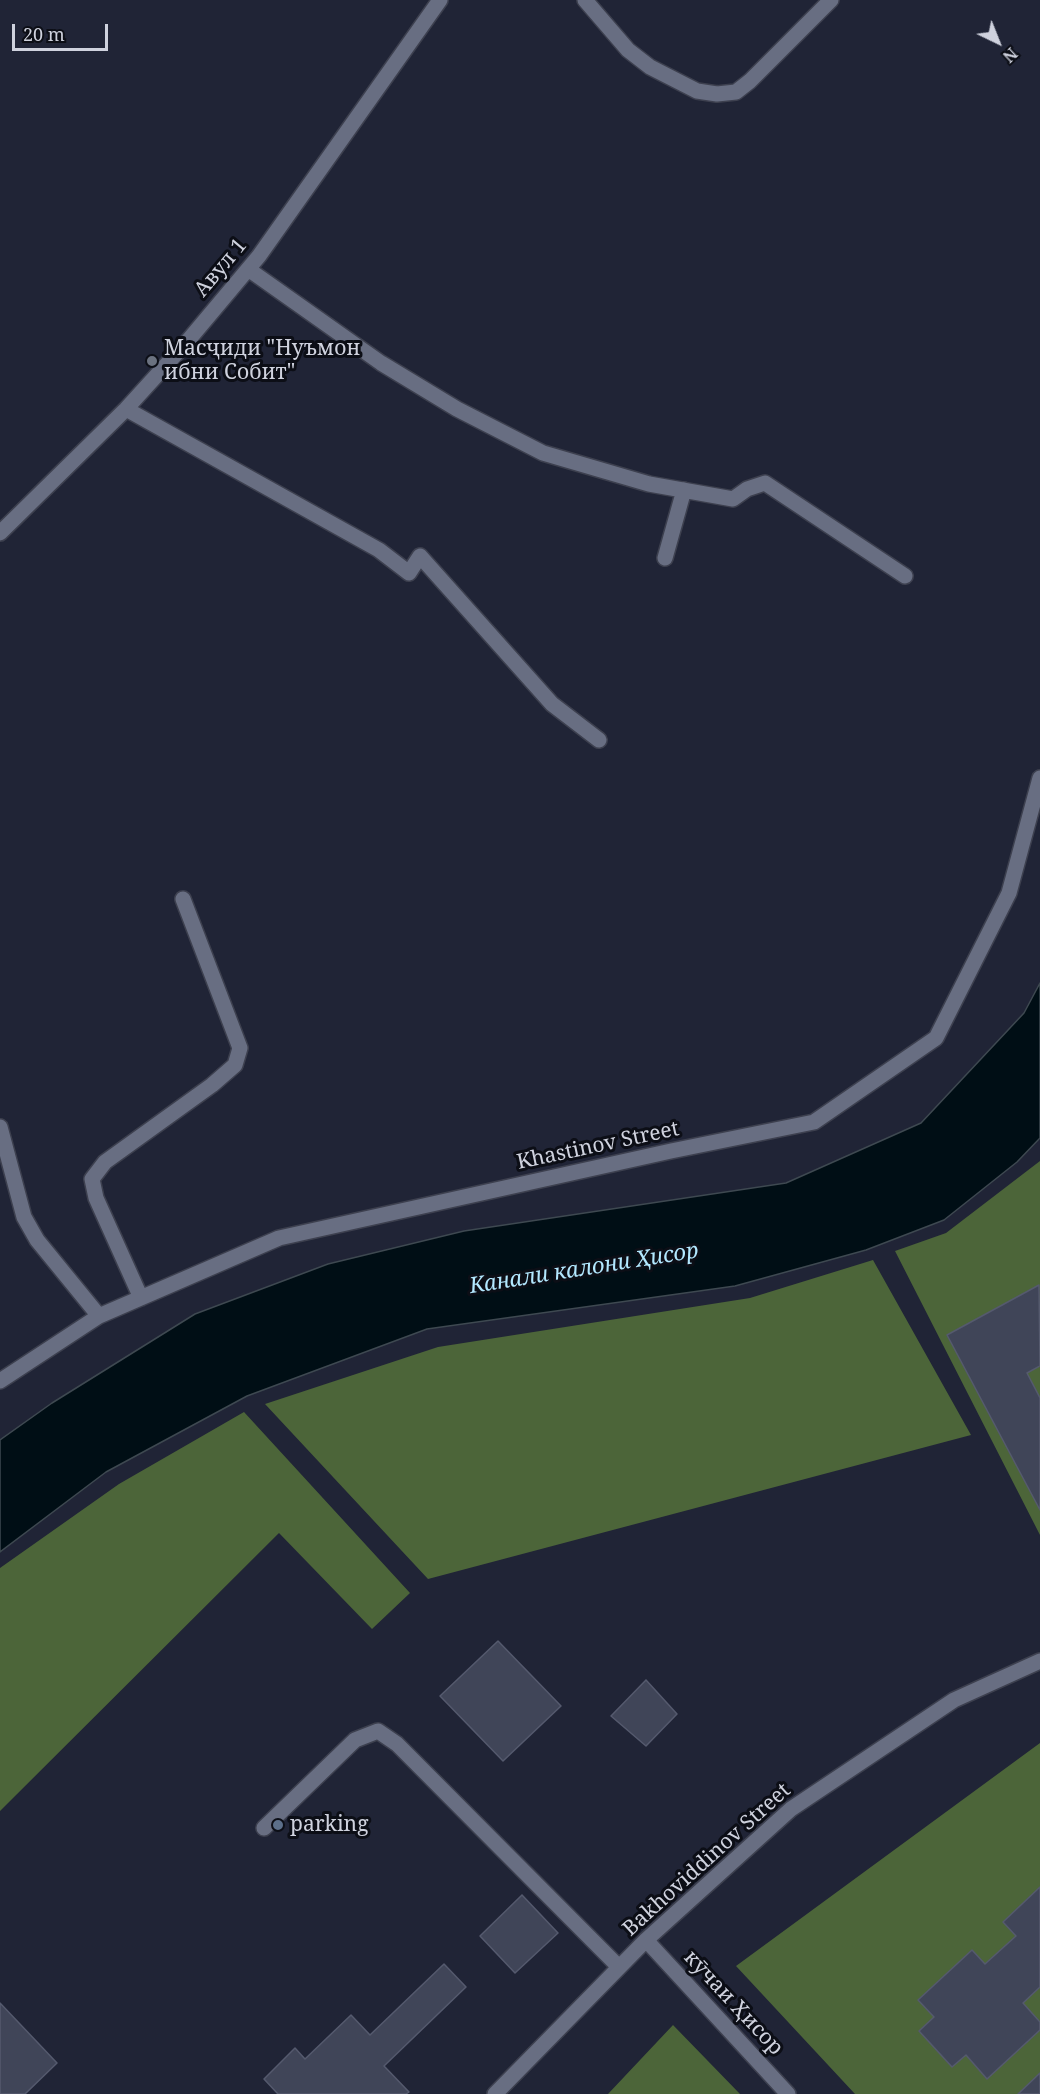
<!DOCTYPE html>
<html>
<head>
<meta charset="utf-8">
<style>
  body { margin:0 }
  #map { position:relative; width:1040px; height:2094px; overflow:hidden; background:#202436; font-family:"Noto Serif",serif }
  canvas { display:block }
  .north { position:absolute; left:968px; top:12px; width:60px; height:60px; -webkit-text-stroke:4px #0c0e16; paint-order:stroke; rotate:137deg; font-size:16px; font-weight:700; line-height:24px; text-align:center; color:#cfd2de }
  .north::after { content:''; display:block; margin:auto; width:21px; height:27px; background:#cfd2de; clip-path:polygon(50% 0,100% 100%,50% 72%,0 100%) }
  .scale { position:absolute; left:12px; top:24px; width:96px; height:27px; box-sizing:border-box; border:3px solid #cfd2de; border-top:0; padding-left:8px; font-size:18px; line-height:21px; white-space:nowrap; color:#cfd2de; -webkit-text-stroke:4px #0c0e16; paint-order:stroke }
</style>
</head>
<body>
<div id="map">
<canvas width="1040" height="2094"></canvas>
<div class="north">N</div>
<div class="scale">20 m</div>
</div>
<script>
const ctx = document.querySelector('canvas').getContext('2d');
ctx.lineJoin = 'round';
function fill(path, color) {
  ctx.fillStyle = color;
  ctx.fill(path, 'evenodd');
}
function toPath(rows) {
  const path = new Path2D();
  for (const r of rows) {
    path.moveTo(r[0], r[1]);
    for (let i = 2; i < r.length; i += 2) path.lineTo(r[i], r[i + 1]);
  }
  return path;
}
function stroke(path, color, width, dash) {
  ctx.strokeStyle = color;
  ctx.lineWidth = width;
  ctx.lineCap = dash ? 'butt' : 'round';
  ctx.setLineDash(dash || []);
  ctx.stroke(path);
}
function drawText(font, color, halo, rows, align = 'center') {
  ctx.font = font + ' "Noto Serif",serif';
  ctx.lineWidth = 6;
  ctx.setLineDash([]);
  ctx.textBaseline = 'middle';
  ctx.strokeStyle = halo;
  ctx.fillStyle = color;
  for (const [text, x, y, turn = 0] of rows) {
    ctx.save();
    ctx.translate(x, y);
    ctx.rotate((+turn || 0) * Math.PI / 180);
    ctx.textAlign = isNaN(turn) ? turn : align;
    if (halo) ctx.strokeText(text, 0, 0);
    ctx.fillText(text, 0, 0);
    ctx.restore();
  }
}
fill(toPath([
  [1040,1161,1040,1535,895,1251,946,1233],
  [873,1260,971,1435,428,1579,265,1404,438,1347,750,1298],
  [244,1412,410,1593,372,1629,279,1533,0,1811,0,1568,119,1484],
  [1040,1743,1040,2094,855,2094,736,1966],
  [673,2025,740,2094,608,2094]
]), '#4c6539');
const water = toPath([
  [1040,983,1040,1138,1017,1162,944,1220,866,1250,735,1286,427,1329,247,1396,106,1472,0,1552,0,1440,52,1403,195,1314,328,1264,464,1231,786,1183,921,1123,1024,1013,1040,983]
]);
fill(water, '#000e15');
stroke(water, '#3e4951', 1.5);
const building = toPath([
  [1039,1285,1040,1366,1027,1373,1040,1398,1040,1510,947,1335,1039,1285],
  [498,1641,561,1706,503,1761,440,1696,498,1641],
  [646,1680,677,1714,646,1746,611,1716,646,1680],
  [1040,1887,1040,1987,1023,2003,1040,2022,1040,2030,987,2079,966,2055,952,2067,919,2031,934,2017,918,2000,972,1950,985,1964,1016,1936,1003,1922,1040,1887],
  [522,1895,558,1933,515,1973,480,1936,522,1895],
  [444,1964,466,1987,384,2066,409,2092,406,2094,278,2094,264,2079,295,2048,305,2059,351,2015,370,2035,444,1964],
  [0,2003,57,2063,25,2094,0,2094,0,2003],
  [1040,2073,1040,2094,1018,2094,1040,2073]
]);
fill(building, '#404558');
stroke(building, '#555a6e', 1.5);
const minor = toPath([
  [585,0,628,50,650,67,697,91,717,94,736,92,750,81,831,0],
  [248,269,381,363,457,409,543,453,649,484,733,499,747,489,765,483,905,576],
  [126,409,379,550,409,573,420,556,552,704,599,740],
  [0,533,126,409,186,343,259,256,440,0],
  [665,558,684,490],
  [0,1127,24,1217,37,1240,99,1316],
  [141,1298,96,1198,92,1179,105,1162,212,1085,235,1065,240,1048,183,899],
  [0,1381,99,1316,279,1238,671,1151,814,1122,936,1038,1009,893,1040,778],
  [264,1828,355,1740,378,1731,397,1744,619,1967],
  [646,1940,788,2094],
  [495,2094,646,1940,791,1809,954,1700,1040,1661]
]);
stroke(minor, '#3d404f', 18);
stroke(minor, '#686e82', 15);
for (const [x, y, r, color] of [
  [152,361,6,"#6b7280"],
  [278,1825,6,"#5c6f8a"]
]) {
  const dot = new Path2D();
  dot.arc(x, y, r, 0, 2 * Math.PI);
  ctx.fillStyle = color;
  ctx.fill(dot);
  stroke(dot, '#0c0e16', 2);
}
drawText('21px', '#cfd2de', '#0c0e16', [
  ["Авул 1",221,268,-50],
  ["Khastinov Street",598,1146,-12],
  ["Bakhoviddinov Street",707,1860,-42],
  ["кӯчаи Ҳисор",733,2003,47]
]);
drawText('21px', '#cfd2de', '#0c0e16', [
  ["Масҷиди \"Нуъмон",164,349],
  ["ибни Собит\"",164,373],
  ["parking",290,1825]
], 'left');
drawText('italic 22px', '#b3e8ff', '#0c0e16', [
  ["Канали калони Ҳисор",584,1269,-9]
]);
</script>
</body>
</html>
